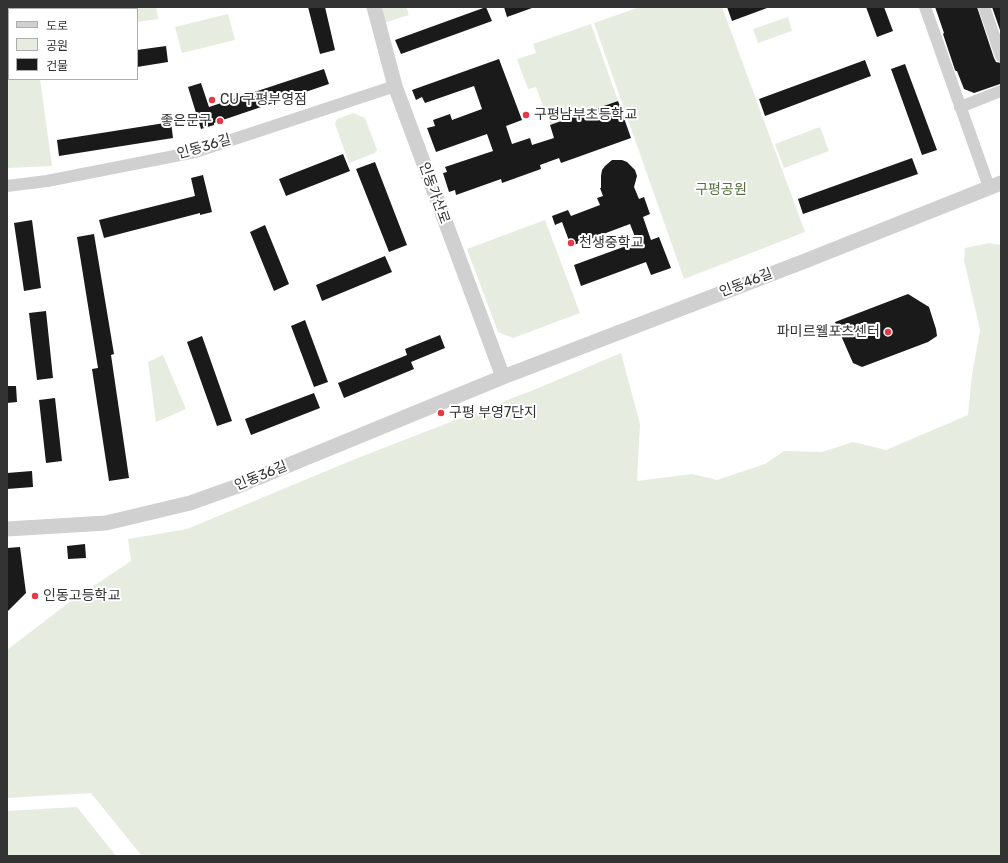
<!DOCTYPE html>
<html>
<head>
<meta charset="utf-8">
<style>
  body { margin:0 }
  #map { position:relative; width:1008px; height:863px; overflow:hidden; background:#fff; font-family:Rubik,"Noto Sans KR",sans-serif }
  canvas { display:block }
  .frame { position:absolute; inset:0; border:8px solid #333; pointer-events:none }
  .legend { position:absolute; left:8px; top:8px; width:130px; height:72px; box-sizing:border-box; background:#fff; border:1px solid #adadad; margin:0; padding:5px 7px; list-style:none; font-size:12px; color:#333 }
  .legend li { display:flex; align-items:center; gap:8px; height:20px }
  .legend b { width:20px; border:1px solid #adadad }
</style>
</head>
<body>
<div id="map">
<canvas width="1008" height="863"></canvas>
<div class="frame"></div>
<ul class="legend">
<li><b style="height:5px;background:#d0d0d0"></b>도로</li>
<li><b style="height:11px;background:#e6ecdf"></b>공원</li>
<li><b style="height:11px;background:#1a1a1a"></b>건물</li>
</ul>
</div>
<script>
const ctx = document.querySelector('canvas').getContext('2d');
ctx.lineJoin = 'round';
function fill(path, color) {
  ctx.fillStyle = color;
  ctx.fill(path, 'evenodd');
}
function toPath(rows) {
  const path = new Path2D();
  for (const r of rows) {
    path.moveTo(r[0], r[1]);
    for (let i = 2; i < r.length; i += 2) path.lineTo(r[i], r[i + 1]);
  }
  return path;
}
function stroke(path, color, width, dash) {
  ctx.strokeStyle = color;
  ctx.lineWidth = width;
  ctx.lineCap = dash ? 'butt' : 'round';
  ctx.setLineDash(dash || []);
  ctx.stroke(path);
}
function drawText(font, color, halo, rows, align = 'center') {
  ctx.font = font + ' Rubik,"Noto Sans KR",sans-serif';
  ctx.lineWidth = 4;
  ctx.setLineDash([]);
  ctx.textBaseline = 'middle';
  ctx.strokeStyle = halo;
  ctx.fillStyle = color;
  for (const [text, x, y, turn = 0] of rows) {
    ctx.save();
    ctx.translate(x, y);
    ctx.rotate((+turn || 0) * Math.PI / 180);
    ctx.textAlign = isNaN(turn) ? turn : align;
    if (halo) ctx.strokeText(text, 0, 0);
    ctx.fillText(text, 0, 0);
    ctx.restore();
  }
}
fill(toPath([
  [7,7,29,7,29,9,9,9,9,79,40,79,52,166,7,168],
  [124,7,156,7,158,19,137,22,137,9,124,9],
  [378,7,406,7,409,15,384,23],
  [640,7,722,7,805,232,684,279,594,23],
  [228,14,235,40,182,53,175,27],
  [788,17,792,31,758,43,753,29],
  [591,24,618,101,550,125,536,87,528,89,517,59,536,53,533,44],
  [353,113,365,118,377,150,375,153,349,163,335,124,337,119],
  [820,127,829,151,784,168,775,144],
  [545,220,580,313,513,338,498,332,467,249],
  [989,243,1001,245,1001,856,142,856,91,793,7,798,7,650,71,601,131,561,128,539,187,529,355,459,536,389,621,353,640,424,637,481,692,474,717,480,765,464,784,451,822,452,853,442,886,450,968,415,972,375,980,330,964,260,965,248],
  [163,355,186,409,156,422,148,362],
  [77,807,116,856,7,856,7,811]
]), '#e6ecdf');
fill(toPath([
  [308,7,325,7,335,50,320,54],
  [486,7,492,21,401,54,395,40],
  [504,7,532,7,532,8,507,17],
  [727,7,767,7,767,8,732,21],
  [866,7,884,7,893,31,877,37],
  [935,7,977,7,994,58,996,62,1001,63,1000,84,974,93,964,89,957,71,956,71,955,70,943,34,944,33],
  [992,7,1001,7,1001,33],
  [166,46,168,62,137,67,137,50],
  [499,59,522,120,506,126,512,144,530,138,532,145,554,138,550,125,618,101,631,138,561,163,559,158,540,165,541,169,502,183,501,179,456,195,455,190,449,192,443,173,447,172,445,167,493,151,487,134,436,152,427,128,435,126,433,120,450,114,452,120,482,109,474,86,425,103,422,97,416,100,412,90],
  [865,60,871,76,765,116,759,99],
  [905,64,937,150,922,155,891,69],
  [324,69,329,84,214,123,214,125,201,129,188,87,201,83,209,107],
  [171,122,173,138,59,156,57,140],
  [343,154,350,171,286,196,279,179],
  [912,158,918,174,803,214,798,199],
  [612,160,622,160,627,162,635,170,637,176,634,187,639,199,644,197,650,214,643,217,651,240,659,237,671,268,651,275,646,262,581,286,574,265,637,242,630,224,571,246,562,222,555,225,552,216,568,210,571,216,600,205,597,198,603,196,600,188,601,188,601,176,602,170,605,166],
  [375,162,407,245,389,252,356,169],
  [203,175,212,212,200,215,200,213,104,238,99,220,195,196,191,178],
  [32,220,41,288,24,291,14,223],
  [265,225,289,284,274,291,250,232],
  [94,234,114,354,111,355,129,478,109,481,92,369,98,368,77,237],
  [385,256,392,272,322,301,316,285],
  [908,294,929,307,936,329,937,336,928,342,862,367,853,363,835,322],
  [46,311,53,378,37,380,29,313],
  [305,320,328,382,314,387,291,326],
  [440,335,445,348,411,362,414,369,344,398,338,383,407,355,405,349],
  [202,336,232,421,217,426,187,342],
  [7,386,16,386,17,402,7,403],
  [314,393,320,408,251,435,245,419],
  [55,398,62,461,46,463,39,400],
  [32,471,33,487,7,489,7,473],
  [85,544,86,558,68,559,67,546],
  [20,547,26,593,7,612,7,548]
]), '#1a1a1a');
stroke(toPath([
  [925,7,989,187],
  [984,7,1001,56],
  [960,107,1001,91],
  [7,186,47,181,195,152,395,86]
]), '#d0d0d0', 12);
stroke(toPath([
  [374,7,395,86,503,377],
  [7,529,106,523,190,503,235,487,503,377,805,261,1001,183]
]), '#d0d0d0', 15);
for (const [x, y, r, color] of [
  [212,100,4,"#e63946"],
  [526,115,4,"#e63946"],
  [220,121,4,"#e63946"],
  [571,243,4,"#e63946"],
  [888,332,4,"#e63946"],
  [441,413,4,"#e63946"],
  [35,596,4,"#e63946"]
]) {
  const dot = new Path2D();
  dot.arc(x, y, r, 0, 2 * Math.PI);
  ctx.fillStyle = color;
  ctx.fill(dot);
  stroke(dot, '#fff', 1.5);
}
drawText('14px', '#333', '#fff', [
  ["CU 구평부영점",220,100],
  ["구평남부초등학교",534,115],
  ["좋은문구",212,121,"right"],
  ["천생중학교",579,243],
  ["파미르웰포츠센터",880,332,"right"],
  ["구평 부영7단지",449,413],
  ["인동고등학교",43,596]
], 'left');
drawText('14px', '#333', '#fff', [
  ["인동36길",204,147,-16],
  ["인동가산로",434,193,70],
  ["인동46길",746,283,-21],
  ["인동36길",261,476,-22]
]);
drawText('14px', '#56703f', '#fff', [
  ["구평공원",721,190]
]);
</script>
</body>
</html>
